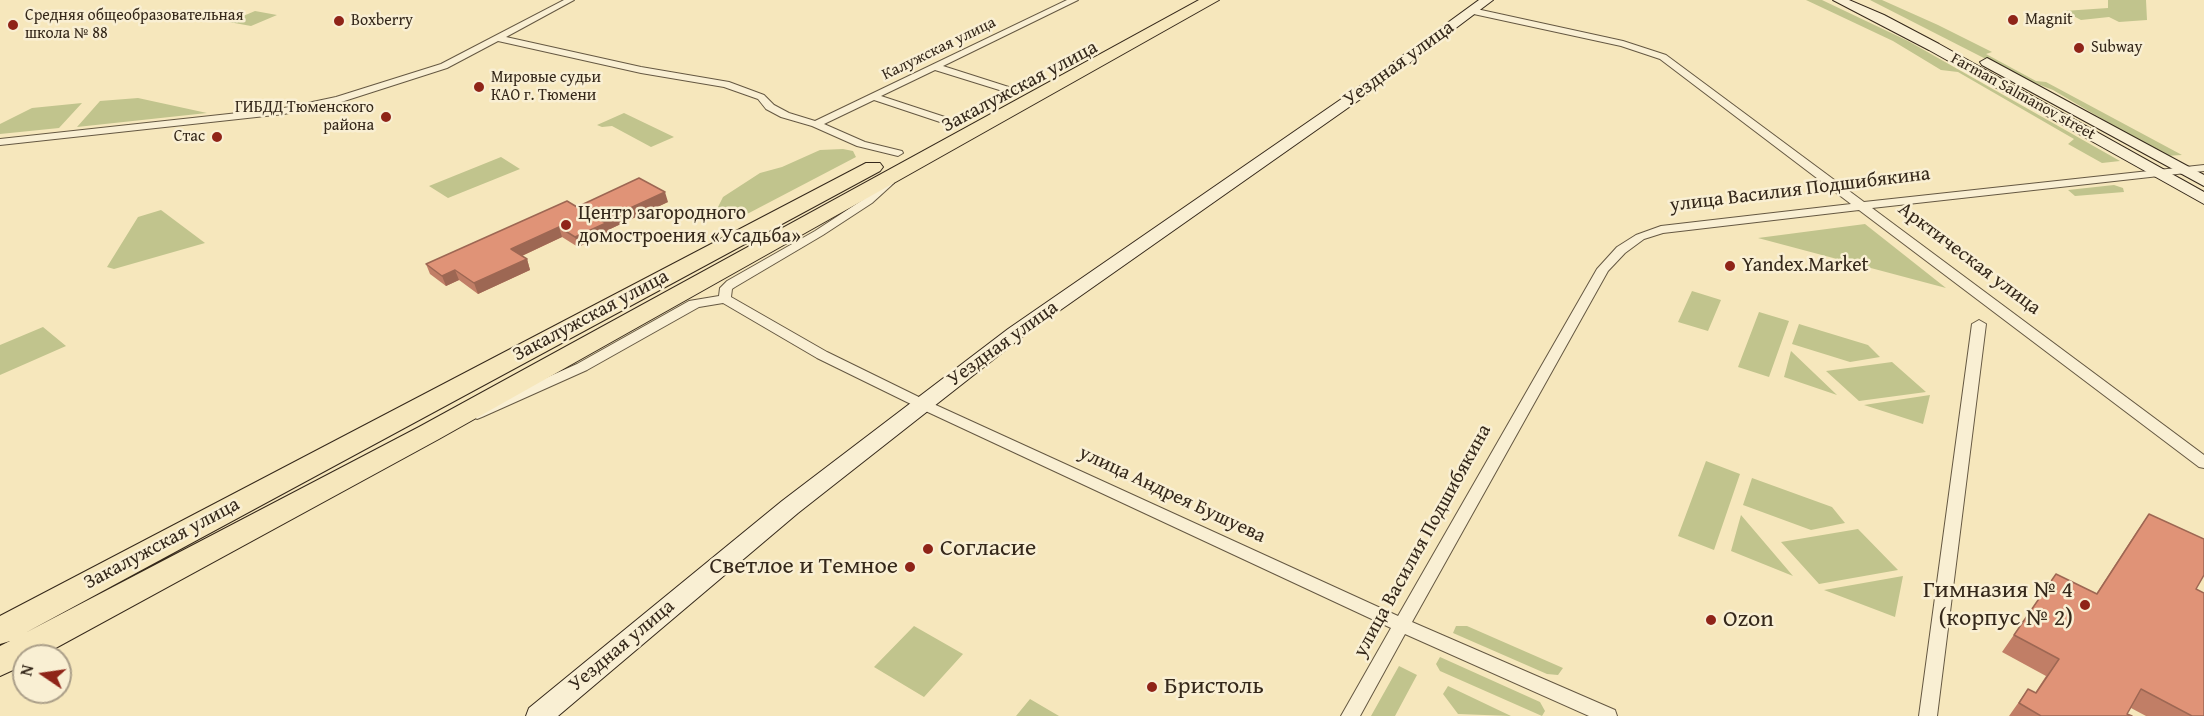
<!DOCTYPE html>
<html>
<head>
<meta charset="utf-8">
<style>
  body { margin:0 }
  #map { position:relative; width:2204px; height:716px; overflow:hidden; background:#f6e7bc; font-family:"Gentium Book Plus",serif }
  canvas { display:block }
  .north { position:absolute; left:12px; top:644px; width:60px; height:60px; box-sizing:border-box; background:#f9efd3; border:2px solid #ab9f89; border-radius:50%; rotate:283deg; font-size:16px; font-weight:700; line-height:24px; text-align:center; color:#35281a }
  .north::after { content:''; display:block; margin:auto; width:21px; height:27px; background:#8f2418; clip-path:polygon(50% 0,100% 100%,50% 72%,0 100%) }
</style>
</head>
<body>
<div id="map">
<canvas width="2204" height="716"></canvas>
<div class="north">N</div>
</div>
<script>
const ctx = document.querySelector('canvas').getContext('2d');
ctx.lineJoin = 'round';
function fill(path, color) {
  ctx.fillStyle = color;
  ctx.fill(path, 'evenodd');
}
function toPath(rows) {
  const path = new Path2D();
  for (const r of rows) {
    path.moveTo(r[0], r[1]);
    for (let i = 2; i < r.length; i += 2) path.lineTo(r[i], r[i + 1]);
  }
  return path;
}
function stroke(path, color, width, dash) {
  ctx.strokeStyle = color;
  ctx.lineWidth = width;
  ctx.lineCap = dash ? 'butt' : 'round';
  ctx.setLineDash(dash || []);
  ctx.stroke(path);
}
function drawText(font, color, halo, rows, align = 'center') {
  ctx.font = font + ' "Gentium Book Plus",serif';
  ctx.lineWidth = 5;
  ctx.setLineDash([]);
  ctx.textBaseline = 'middle';
  ctx.strokeStyle = halo;
  ctx.fillStyle = color;
  for (const [text, x, y, turn = 0] of rows) {
    ctx.save();
    ctx.translate(x, y);
    ctx.rotate((+turn || 0) * Math.PI / 180);
    ctx.textAlign = isNaN(turn) ? turn : align;
    if (halo) ctx.strokeText(text, 0, 0);
    ctx.fillText(text, 0, 0);
    ctx.restore();
  }
}
fill(toPath([
  [1806,0,1822,0,1908,41,2120,161,2102,163,2068,144,2074,139,1958,72,1941,70,1893,41],
  [1870,0,1882,0,1938,25,1992,52,1986,54,2036,81,2046,82,2182,155,2165,156,2053,90,2027,80],
  [2108,0,2146,0,2147,20,2119,22,2109,17,2081,20,2064,11,2108,8],
  [255,11,277,15,251,26,229,22],
  [138,98,207,113,77,127,100,101],
  [82,103,59,128,0,134,0,124,32,108],
  [624,113,674,137,651,147,612,126,602,127,597,125],
  [843,149,853,151,856,157,749,213,733,218,724,214,717,209,723,197,760,173,782,167,820,150],
  [501,157,520,169,448,198,429,186],
  [2114,185,2123,188,2124,192,2075,196,2068,190],
  [161,210,205,243,114,269,107,267,138,217],
  [1865,224,1946,288,1758,238],
  [1692,291,1721,300,1708,331,1678,322],
  [1759,312,1789,321,1769,377,1738,367],
  [1799,324,1868,345,1880,357,1850,362,1792,344],
  [43,327,66,346,0,375,0,345],
  [1791,351,1837,395,1784,377],
  [1892,362,1926,392,1859,401,1826,371],
  [1930,395,1923,424,1864,405],
  [1706,461,1740,474,1714,550,1678,536],
  [1752,478,1832,507,1845,523,1811,530,1743,505],
  [1741,515,1793,576,1731,551],
  [1858,529,1898,570,1819,584,1781,542],
  [1903,576,1895,617,1824,590],
  [914,626,963,654,924,697,874,667],
  [1456,626,1467,626,1563,668,1558,675,1547,674,1453,633],
  [1440,657,1540,702,1545,711,1542,716,1440,671,1436,664],
  [1399,666,1417,675,1395,716,1371,716],
  [1448,686,1511,716,1458,714,1443,694],
  [1030,699,1059,716,1016,716]
]), '#c1c48d');
const street = toPath([
  [564,0,574,0,506,37,641,67,729,82,764,95,774,105,789,113,815,121,1067,0,1078,0,943,66,1015,89,1015,93,1009,93,935,70,881,96,957,121,957,125,949,125,874,100,824,124,865,142,902,151,903,153,898,156,857,146,812,126,781,117,766,109,758,99,724,87,641,73,498,41,447,68,338,103,284,114,0,145,0,139,284,108,336,97,441,64,564,0],
  [1472,8,1623,41,1666,55,1864,202,2204,165,2204,171,1872,208,2204,455,2204,468,2199,467,1859,210,1663,233,1644,239,1625,253,1608,271,1412,622,1615,710,1617,716,1589,716,1405,634,1360,716,1341,716,1391,628,917,407,817,358,723,303,699,307,587,370,482,417,477,419,470,414,472,411,577,364,689,301,719,296,720,288,727,281,815,231,864,199,890,178,894,179,894,183,872,203,823,235,735,287,732,289,731,297,827,352,927,401,1398,616,1597,269,1617,247,1636,235,1661,226,1851,204,1660,59,1621,46,1469,13,1468,11,1472,8],
  [1979,320,1986,324,1937,716,1919,716,1972,324,1979,320]
]);
const secondary = toPath([
  [1479,0,1493,0,1379,86,1022,337,798,513,558,716,526,716,529,708,782,501,1008,329,1369,80,1479,0],
  [1833,0,1849,0,1884,15,1939,44,2204,192,2204,204,1929,50,1833,0],
  [1987,58,2204,175,2204,186,1982,65,1980,62,1987,58]
]);
const highway = toPath([
  [1199,0,1219,0,439,439,41,656,24,656,24,665,0,676,0,646,10,641,0,644,0,616,866,163,880,163,883,167,880,171,25,633,419,427,1199,0]
]);
stroke(street, '#655842', 2);
stroke(secondary, '#35281a', 2);
stroke(highway, '#35281a', 2);
fill(street, '#f9efd3');
fill(secondary, '#f9efd3');
fill(highway, '#f6e7bc');
fill(toPath([
  [668,202,608,230,609,233,578,247,562,237,522,256,527,259,530,270,478,294,459,280,446,286,430,274,426,264,577,207],
  [2149,514,2196,589,2204,716,2146,716,2131,708,2127,714,2132,716,2009,716,2028,689,2035,693,2046,676,2002,652,2056,574,2096,594,2137,531]
]), '#c17e66');
fill(toPath([
  [665,192,668,202,608,230,609,233,578,247,575,237,602,221],
  [559,227,562,237,515,259,511,249],
  [527,259,530,270,478,294,474,283],
  [455,270,459,280,446,286,442,276]
]), '#9d6753');
const building = toPath([
  [639,178,665,192,602,221,606,223,575,237,559,227,511,249,527,259,474,283,455,270,442,276,426,264,567,201,577,207,639,178],
  [2149,514,2204,539,2204,575,2196,589,2204,593,2204,716,2192,716,2141,689,2127,714,2132,716,2041,716,2019,703,2028,689,2036,693,2059,659,2014,635,2056,574,2097,594,2149,514]
]);
fill(building, '#e09377');
stroke(building, '#9d6753', 1.5);
for (const [x, y, r, color] of [
  [2013,20,6,"#8f2418"],
  [339,21,6,"#8f2418"],
  [13,25,6,"#8f2418"],
  [2079,48,6,"#8f2418"],
  [479,87,6,"#8f2418"],
  [386,117,6,"#8f2418"],
  [217,137,6,"#8f2418"],
  [566,225,6,"#8f2418"],
  [1730,266,6,"#8f2418"],
  [928,549,6,"#8f2418"],
  [910,567,6,"#8f2418"],
  [2085,605,6,"#8f2418"],
  [1711,620,6,"#8f2418"],
  [1152,687,6,"#8f2418"]
]) {
  const dot = new Path2D();
  dot.arc(x, y, r, 0, 2 * Math.PI);
  ctx.fillStyle = color;
  ctx.fill(dot);
  stroke(dot, '#f9efd3', 2);
}
drawText('16px', '#35281a', '#f9efd3', [
  ["Средняя общеобразовательная",25,16],
  ["школа № 88",25,34],
  ["Magnit",2025,20],
  ["Boxberry",351,21],
  ["Subway",2091,48],
  ["Мировые судьи",491,78],
  ["КАО г. Тюмени",491,96],
  ["ГИБДД Тюменского",374,108,"right"],
  ["района",374,126,"right"],
  ["Стас",205,137,"right"]
], 'left');
drawText('16px', '#35281a', '#f9efd3', [
  ["Калужская улица",939,49,-26],
  ["Farman Salmanov street",2023,97,29]
]);
drawText('20px', '#35281a', '#f9efd3', [
  ["Уездная улица",1399,64,-36],
  ["Закалужская улица",1020,87,-28],
  ["улица Василия Подшибякина",1800,190,-7],
  ["Арктическая улица",1969,259,37],
  ["Закалужская улица",591,316,-28],
  ["Уездная улица",1003,344,-36],
  ["улица Андрея Бушуева",1172,495,25],
  ["улица Василия Подшибякина",1423,541,-61],
  ["Закалужская улица",162,544,-28],
  ["Уездная улица",622,646,-40]
]);
drawText('20px', '#35281a', '#f9efd3', [
  ["Центр загородного",578,214],
  ["домостроения «Усадьба»",578,237],
  ["Yandex.Market",1742,266]
], 'left');
drawText('24px', '#35281a', '#f9efd3', [
  ["Согласие",940,549],
  ["Светлое и Темное",898,567,"right"],
  ["Гимназия № 4",2073,591,"right"],
  ["(корпус № 2)",2073,619,"right"],
  ["Ozon",1723,620],
  ["Бристоль",1164,687]
], 'left');
</script>
</body>
</html>
